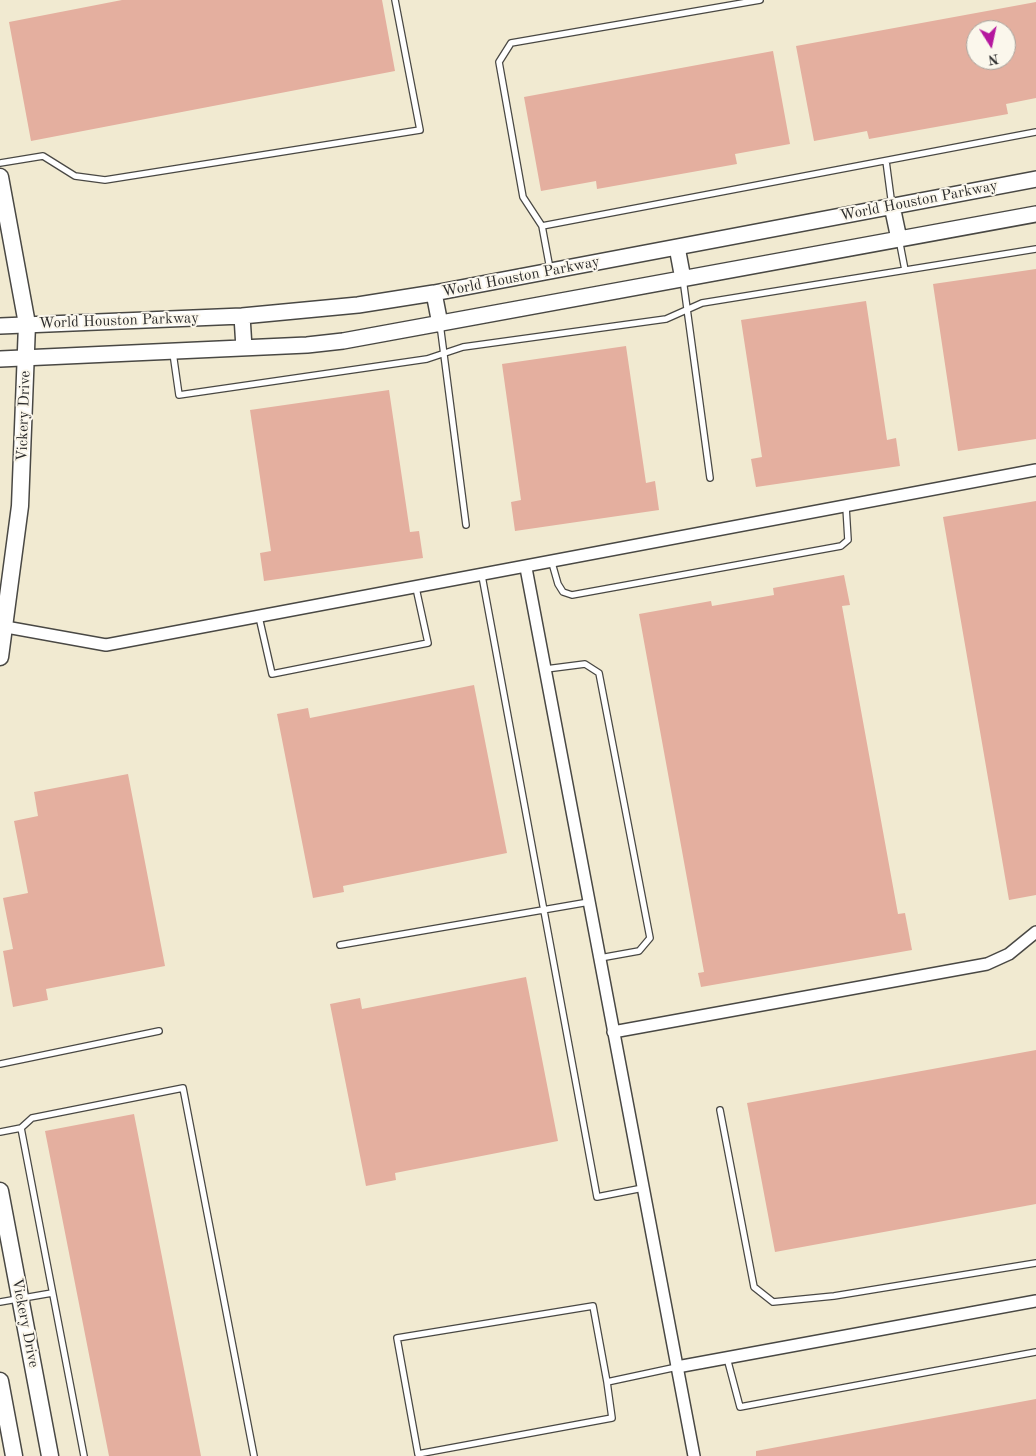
<!DOCTYPE html>
<html>
<head>
<meta charset="utf-8">
<style>
  body { margin:0 }
  #map { position:relative; width:1036px; height:1456px; overflow:hidden; background:#f1ead1; font-family:"Old Standard TT",serif }
  canvas { display:block }
  .north { position:absolute; left:966px; top:20px; width:50px; height:50px; box-sizing:border-box; background:#fbf7ec; border:1px solid #a8a59f; border-radius:50%; rotate:170deg; font-size:14px; font-weight:700; line-height:20px; text-align:center; color:#2b2b2b }
  .north::after { content:''; display:block; margin:auto; width:18px; height:22px; background:#b5179e; clip-path:polygon(50% 0,100% 100%,50% 72%,0 100%) }
</style>
</head>
<body>
<div id="map">
<canvas width="1036" height="1456"></canvas>
<div class="north">N</div>
</div>
<script>
const ctx = document.querySelector('canvas').getContext('2d');
ctx.lineJoin = 'round';
function fill(path, color) {
  ctx.fillStyle = color;
  ctx.fill(path, 'evenodd');
}
function toPath(rows) {
  const path = new Path2D();
  for (const r of rows) {
    path.moveTo(r[0], r[1]);
    for (let i = 2; i < r.length; i += 2) path.lineTo(r[i], r[i + 1]);
  }
  return path;
}
function stroke(path, color, width, dash) {
  ctx.strokeStyle = color;
  ctx.lineWidth = width;
  ctx.lineCap = dash ? 'butt' : 'round';
  ctx.setLineDash(dash || []);
  ctx.stroke(path);
}
function drawText(font, color, halo, rows, align = 'center') {
  ctx.font = font + ' "Old Standard TT",serif';
  ctx.lineWidth = 4;
  ctx.setLineDash([]);
  ctx.textBaseline = 'middle';
  ctx.strokeStyle = halo;
  ctx.fillStyle = color;
  for (const [text, x, y, turn = 0] of rows) {
    ctx.save();
    ctx.translate(x, y);
    ctx.rotate((+turn || 0) * Math.PI / 180);
    ctx.textAlign = isNaN(turn) ? turn : align;
    if (halo) ctx.strokeText(text, 0, 0);
    ctx.fillText(text, 0, 0);
    ctx.restore();
  }
}
fill(toPath([
  [122,0,382,0,395,71,31,141,9,22],
  [1036,2,1036,98,1006,104,1008,114,869,139,867,131,814,141,796,46],
  [976,30,1006,30,1006,60,976,60],
  [773,51,790,144,735,154,737,164,597,189,596,181,541,191,524,97],
  [1036,269,1036,439,958,451,933,284],
  [866,301,887,440,896,438,900,466,756,487,751,459,762,457,741,320],
  [626,346,646,483,655,481,659,510,515,531,511,502,521,500,502,364],
  [389,390,410,532,419,531,423,558,264,581,260,553,271,551,250,410],
  [1036,501,1036,895,1009,900,943,517],
  [844,575,850,605,842,606,898,914,905,913,912,950,701,987,698,973,704,972,639,614,711,601,712,606,774,595,773,588],
  [474,685,507,853,343,886,344,892,313,898,277,714,308,708,310,718],
  [128,774,165,966,46,989,48,1000,13,1007,3,951,13,949,3,898,28,893,14,821,38,816,34,792],
  [526,977,558,1141,395,1173,396,1180,366,1186,330,1004,360,998,362,1009],
  [1036,1050,1036,1204,775,1252,747,1103],
  [134,1114,201,1456,109,1456,45,1131],
  [1036,1399,1036,1456,756,1456,756,1451]
]), '#e4af9f');
const service = toPath([
  [886,161,892,206],
  [0,163,43,156,75,176,105,180,420,130,395,0],
  [542,226,1036,132],
  [899,239,905,270],
  [550,269,542,226,523,197,499,62,511,43,760,0],
  [683,279,710,478],
  [440,324,466,525],
  [173,353,179,395,427,359,463,347,666,319,702,303,1036,249],
  [552,563,558,584,563,592,572,595,841,546,848,540,846,507],
  [482,576,597,1197,643,1188],
  [259,617,272,674,428,643,416,588],
  [546,669,585,664,599,673,650,938,639,951,600,958],
  [340,945,589,902],
  [0,1064,159,1031],
  [720,1110,754,1287,773,1302,834,1296,1036,1263],
  [21,1128,32,1118,183,1088,254,1456],
  [0,1132,21,1128,84,1456],
  [0,1302,52,1293],
  [727,1358,740,1407,1036,1352],
  [607,1382,593,1306,397,1338,418,1454,612,1418,607,1382,677,1367]
]);
const minor = toPath([
  [526,568,694,1456],
  [0,626,106,645,1036,470],
  [613,1032,987,964,1009,954,1036,932],
  [677,1367,1036,1301]
]);
const tertiary = toPath([
  [892,206,899,239],
  [677,247,683,279],
  [434,293,440,324],
  [242,316,244,348],
  [0,326,242,316,358,305,434,293,1036,179],
  [0,359,307,345,343,341,1036,214]
]);
const secondary = toPath([
  [0,177,27,324,20,506,0,657],
  [0,1191,50,1456],
  [0,1381,14,1456]
]);
stroke(service, '#494844', 8);
stroke(minor, '#494844', 14);
stroke(tertiary, '#494844', 18);
stroke(secondary, '#494844', 19);
stroke(service, '#fff', 5.5);
stroke(minor, '#fff', 11);
stroke(tertiary, '#fff', 15);
stroke(secondary, '#fff', 16);
drawText('15px', '#2b2b2b', '#fbf7ec', [
  ["World Houston Parkway",919,201,-11],
  ["World Houston Parkway",521,277,-11],
  ["World Houston Parkway",119,321,-2],
  ["Vickery Drive",24,416,-88],
  ["Vickery Drive",25,1323,79]
]);
</script>
</body>
</html>
